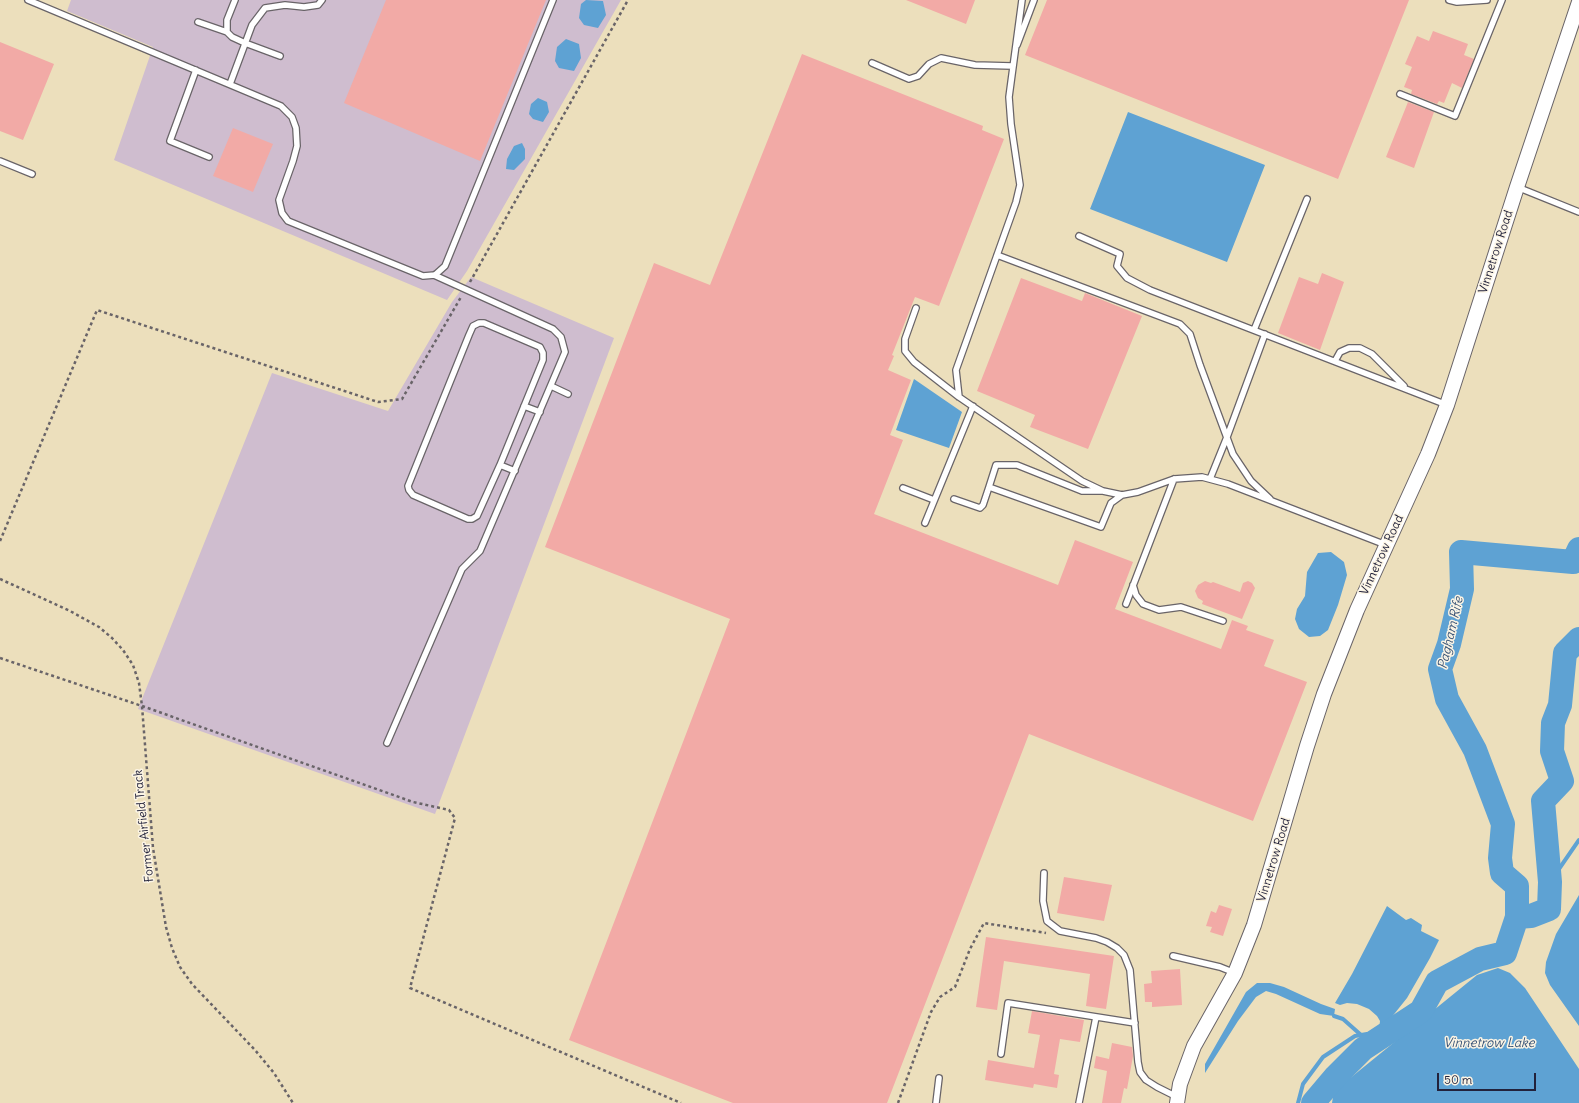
<!DOCTYPE html>
<html>
<head>
<meta charset="utf-8">
<style>
  body { margin:0 }
  #map { position:relative; width:1579px; height:1103px; overflow:hidden; background:#ecdfbc; font-family:Delius,sans-serif }
  canvas { display:block }
  .scale { position:absolute; left:1437px; top:1073px; width:99px; height:18px; box-sizing:border-box; border:2px solid #22223b; border-top:0; padding-left:5px; font-size:12px; line-height:14px; white-space:nowrap; color:#22223b; -webkit-text-stroke:3px #fcf5e5; paint-order:stroke }
</style>
</head>
<body>
<div id="map">
<canvas width="1579" height="1103"></canvas>
<div class="scale">50 m</div>
</div>
<script>
const ctx = document.querySelector('canvas').getContext('2d');
ctx.lineJoin = 'round';
function fill(path, color) {
  ctx.fillStyle = color;
  ctx.fill(path, 'evenodd');
}
function toPath(rows) {
  const path = new Path2D();
  for (const r of rows) {
    path.moveTo(r[0], r[1]);
    for (let i = 2; i < r.length; i += 2) path.lineTo(r[i], r[i + 1]);
  }
  return path;
}
function stroke(path, color, width, dash) {
  ctx.strokeStyle = color;
  ctx.lineWidth = width;
  ctx.lineCap = dash ? 'butt' : 'round';
  ctx.setLineDash(dash || []);
  ctx.stroke(path);
}
function drawText(font, color, halo, rows, align = 'center') {
  ctx.font = font + ' Delius,sans-serif';
  ctx.lineWidth = 3;
  ctx.setLineDash([]);
  ctx.textBaseline = 'middle';
  ctx.strokeStyle = halo;
  ctx.fillStyle = color;
  for (const [text, x, y, turn = 0] of rows) {
    ctx.save();
    ctx.translate(x, y);
    ctx.rotate((+turn || 0) * Math.PI / 180);
    ctx.textAlign = isNaN(turn) ? turn : align;
    if (halo) ctx.strokeText(text, 0, 0);
    ctx.fillText(text, 0, 0);
    ctx.restore();
  }
}
fill(toPath([
  [71,0,621,0,467,271,447,300,114,160,153,47,67,11],
  [471,277,614,338,435,814,138,709,272,373,388,411,452,302]
]), '#cfbdcf');
fill(toPath([
  [586,0,603,1,606,15,598,28,584,25,579,18,581,4],
  [566,39,579,44,581,58,574,71,559,68,555,61,557,47],
  [538,98,547,102,549,112,543,122,533,119,529,114,531,104],
  [1128,112,1265,165,1227,262,1090,209],
  [522,143,525,149,525,159,514,170,506,169,507,159,514,146],
  [914,379,962,412,949,448,896,430],
  [1331,552,1344,562,1347,575,1338,605,1328,630,1320,636,1309,637,1299,629,1295,619,1297,609,1305,596,1307,572,1318,553],
  [1579,895,1579,1026,1550,985,1545,973,1546,962,1556,934],
  [1387,906,1406,920,1411,918,1422,925,1421,931,1439,940,1430,958,1407,998,1391,1018,1389,1023,1396,1028,1382,1037,1379,1030,1380,1021,1377,1016,1369,1009,1357,1004,1347,1003,1340,1005,1335,1003,1352,974],
  [1498,968,1510,973,1525,988,1579,1069,1579,1103,1332,1103,1333,1097,1339,1088,1349,1079,1477,975],
  [1257,983,1270,983,1284,987,1321,1004,1335,1009,1334,1016,1320,1014,1276,994,1266,991,1256,997,1238,1021,1205,1073,1205,1064,1246,992]
]), '#5ea2d3');
stroke(toPath([
  [1550,882,1579,840],
  [1334,1016,1343,1019,1361,1035],
  [1298,1103,1303,1084,1323,1057,1355,1036,1367,1034,1382,1037]
]), '#5ea2d3', 4);
stroke(toPath([
  [1517,917,1517,886,1502,873,1500,858,1503,824,1475,750,1447,699,1440,669,1449,644,1462,589,1461,552,1573,562,1579,549],
  [1313,1103,1335,1077,1363,1049,1421,1011,1437,982,1480,959,1505,953,1517,917,1531,916,1549,909,1550,882,1543,801,1562,781,1552,751,1553,723,1560,705,1565,653,1579,639]
]), '#5ea2d3', 24);
fill(toPath([
  [386,0,546,0,480,161,344,103],
  [906,0,975,0,966,24],
  [1047,0,1409,0,1338,179,1025,55],
  [1433,31,1468,44,1464,55,1474,59,1462,88,1452,83,1444,103,1439,101,1437,104,1411,94,1412,90,1404,87,1412,67,1405,64,1417,36,1429,41],
  [0,42,54,64,23,140,0,131],
  [802,54,983,126,982,130,1004,139,939,306,915,297,892,355,894,356,888,370,911,380,890,435,903,440,874,514,1058,585,1075,540,1133,562,1115,609,1221,649,1232,620,1248,626,1246,630,1274,640,1264,666,1307,682,1253,821,1029,734,887,1103,733,1103,569,1040,730,619,545,547,654,263,710,285],
  [1408,102,1434,112,1414,168,1386,157],
  [233,128,273,144,253,192,213,176],
  [1322,273,1344,282,1320,350,1278,333,1299,277,1318,284],
  [1021,278,1082,301,1085,293,1142,316,1088,449,1030,427,1035,415,977,391],
  [1205,581,1211,583,1213,582,1240,592,1243,583,1248,581,1252,583,1255,588,1242,619,1202,604,1203,601,1198,598,1195,591,1198,585],
  [1064,877,1112,885,1104,921,1057,913],
  [1219,905,1232,909,1223,936,1210,932,1212,927,1206,926,1211,911,1216,913],
  [986,937,1114,956,1106,1009,1086,1006,1090,974,1004,961,997,1010,976,1007],
  [1180,969,1182,1005,1152,1007,1152,1002,1145,1002,1144,984,1152,983,1151,971],
  [1032,1011,1084,1020,1080,1042,1060,1039,1054,1074,1059,1075,1057,1088,1034,1084,1033,1088,985,1080,988,1060,1034,1068,1040,1035,1028,1033],
  [1112,1043,1132,1047,1133,1056,1127,1089,1124,1088,1121,1103,1102,1103,1107,1071,1094,1068,1096,1056,1109,1059]
]), '#f2aaa6');
const service = toPath([
  [28,0,281,106,292,117,296,128,297,146,293,161,279,200,282,213,288,221,423,276,435,275,445,266,553,0],
  [235,0,227,20,227,32,232,37,245,43,280,56],
  [1449,0,1457,2,1487,0],
  [198,22,227,32],
  [1017,45,1034,0],
  [872,63,909,79,918,76,929,64,941,58,975,65,1012,66],
  [196,70,170,141,209,157],
  [230,84,252,25,265,8,285,5,304,7,318,5,322,0],
  [1400,94,1455,116,1502,0],
  [0,161,32,174],
  [1517,187,1579,212],
  [1079,236,1120,254,1117,266,1127,278,1150,290,1447,405],
  [997,255,1180,324,1190,334,1200,365,1233,454,1251,481,1270,499],
  [916,308,905,339,905,351,914,362,959,397,1082,481,1103,491,1122,495,1138,492,1174,479,1202,477,1228,484,1386,545],
  [1254,330,1307,199],
  [1335,361,1340,352,1349,348,1360,348,1372,354,1404,386],
  [551,386,568,394],
  [959,397,956,370,1016,202,1020,185,1011,124,1009,97,1022,0],
  [524,406,540,412],
  [500,465,543,360,543,353,540,347,484,323,479,323,473,326,469,335,408,486,409,490,413,495,468,519,472,519,477,516,500,465,515,471],
  [1210,479,1227,437,1265,334],
  [903,488,934,500],
  [1102,491,1082,491,1017,465,996,465,989,487,1101,527,1111,503,1122,495],
  [954,499,980,508,983,505,989,487],
  [925,523,973,406],
  [1133,585,1136,595,1143,604,1159,610,1181,607,1223,621],
  [1126,604,1174,479],
  [387,743,462,569,480,551,565,352,561,337,553,329,434,275],
  [1044,873,1043,901,1047,921,1060,931,1096,938,1107,942,1117,948,1124,955,1130,970,1138,1062,1140,1072,1146,1080,1157,1087,1177,1097],
  [1173,956,1220,967,1235,973],
  [1001,1054,1008,1003,1135,1023],
  [936,1103,939,1078],
  [1079,1103,1096,1017]
]);
const tertiary = toPath([
  [1177,1103,1180,1084,1194,1046,1235,973,1254,925,1307,746,1324,694,1357,610,1428,454,1447,405,1517,187,1579,2]
]);
stroke(service, '#696468', 8);
stroke(tertiary, '#696468', 16);
stroke(toPath([
  [470,282,628,0],
  [0,541,97,310,378,402,402,399,461,297],
  [0,579,70,611,99,627,112,638,123,650,133,665,139,683,142,706,153,848,166,927,172,948,180,967,192,984,255,1050,274,1073,293,1103],
  [0,658,142,706,413,802,449,810,455,818,410,988,681,1103],
  [898,1103,931,1012,940,997,955,987,970,949,984,923,1046,933]
]), '#696468', 2.5, [3, 3]);
stroke(service, '#fff', 5.5);
stroke(tertiary, '#fff', 14);
drawText('12px', '#22223b', '#fcf5e5', [
  ["Vinnetrow Road",1496,252,-72],
  ["Vinnetrow Road",1382,555,-65],
  ["Former Airfield Track",144,826,-96],
  ["Vinnetrow Road",1274,860,-73]
]);
drawText('italic 13px', '#3a5578', '#fcf5e5', [
  ["Pagham Rife",1451,633,-77],
  ["Vinnetrow Lake",1489,1043]
]);
</script>
</body>
</html>
